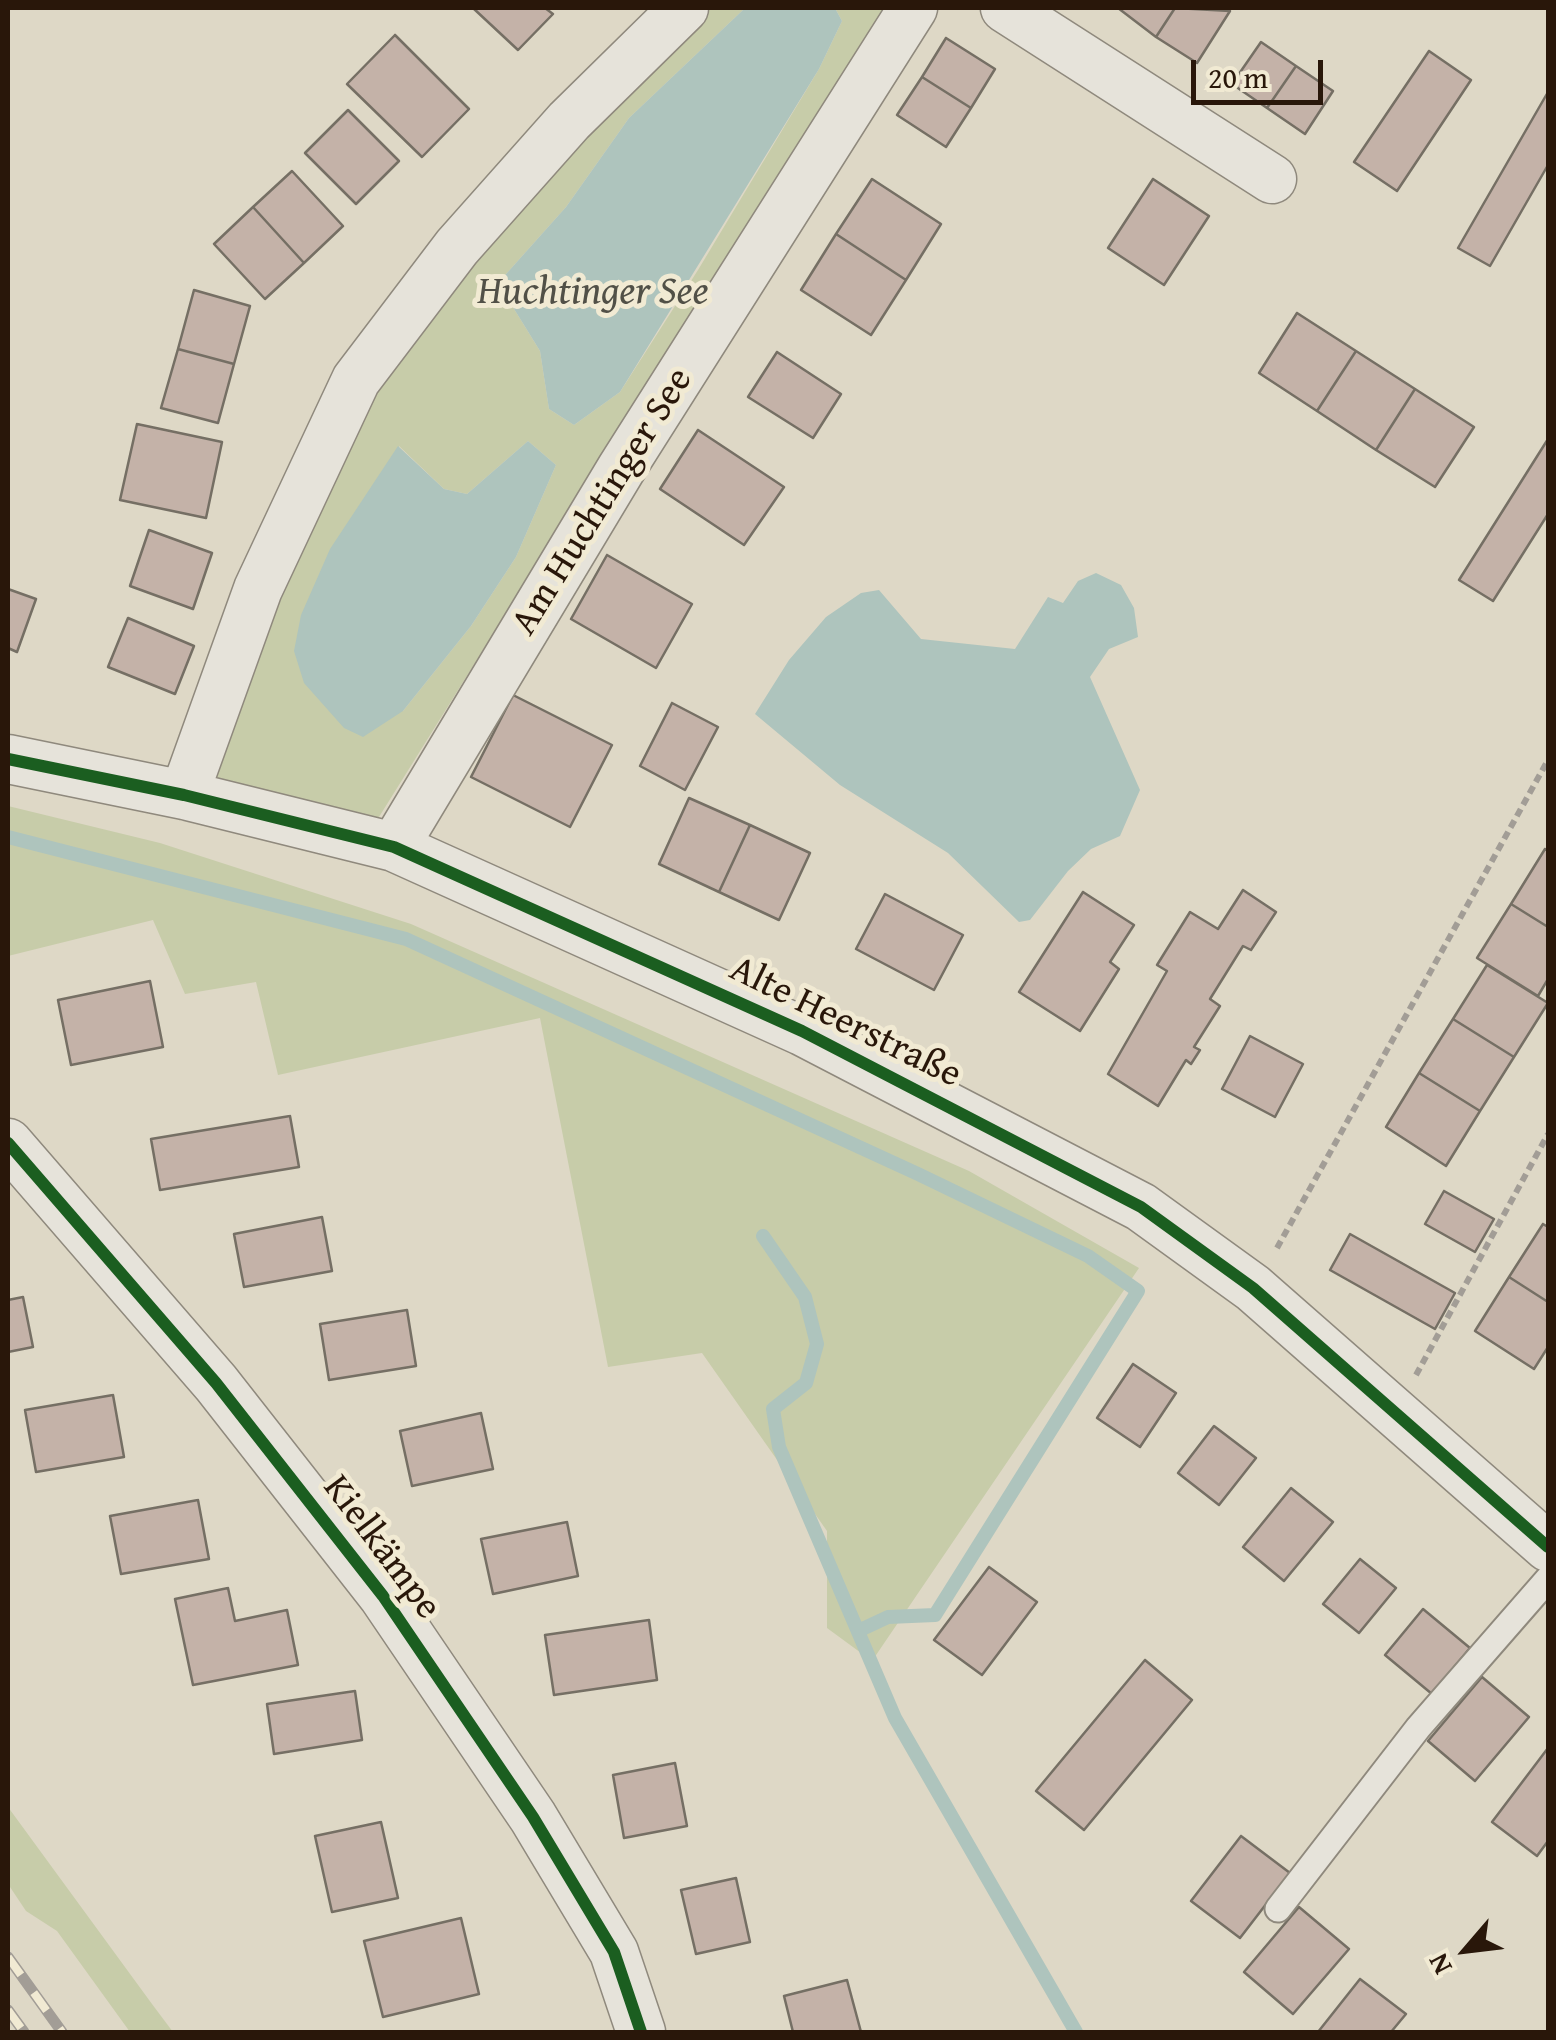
<!DOCTYPE html>
<html>
<head>
<meta charset="utf-8">
<style>
  body { margin:0 }
  #map { position:relative; width:1556px; height:2040px; overflow:hidden; background:#ded8c6; font-family:"Gentium Book Plus",serif }
  canvas { display:block }
  .frame { position:absolute; inset:0; border:10px solid #29170a; pointer-events:none }
  .north { position:absolute; left:1416px; top:1900px; width:100px; height:100px; -webkit-text-stroke:8px #f1ead3; paint-order:stroke; rotate:242deg; font-size:28px; font-weight:700; line-height:40px; text-align:center; color:#29170a }
  .north::after { content:''; display:block; margin:auto; width:35px; height:45px; background:#29170a; clip-path:polygon(50% 0,100% 100%,50% 72%,0 100%) }
  .scale { position:absolute; left:1191px; top:60px; width:132px; height:45px; box-sizing:border-box; border:5px solid #29170a; border-top:0; padding-left:12px; font-size:30px; line-height:35px; white-space:nowrap; color:#29170a; -webkit-text-stroke:8px #f1ead3; paint-order:stroke }
</style>
</head>
<body>
<div id="map">
<canvas width="1556" height="2040"></canvas>
<div class="frame"></div>
<div class="north">N</div>
<div class="scale">20 m</div>
</div>
<script>
const ctx = document.querySelector('canvas').getContext('2d');
ctx.lineJoin = 'round';
function fill(path, color) {
  ctx.fillStyle = color;
  ctx.fill(path, 'evenodd');
}
function toPath(rows) {
  const path = new Path2D();
  for (const r of rows) {
    path.moveTo(r[0], r[1]);
    for (let i = 2; i < r.length; i += 2) path.lineTo(r[i], r[i + 1]);
  }
  return path;
}
function stroke(path, color, width, dash) {
  ctx.strokeStyle = color;
  ctx.lineWidth = width;
  ctx.lineCap = dash ? 'butt' : 'round';
  ctx.setLineDash(dash || []);
  ctx.stroke(path);
}
function drawText(font, color, halo, rows, align = 'center') {
  ctx.font = font + ' "Gentium Book Plus",serif';
  ctx.lineWidth = 10;
  ctx.setLineDash([]);
  ctx.textBaseline = 'middle';
  ctx.strokeStyle = halo;
  ctx.fillStyle = color;
  for (const [text, x, y, turn = 0] of rows) {
    ctx.save();
    ctx.translate(x, y);
    ctx.rotate((+turn || 0) * Math.PI / 180);
    ctx.textAlign = isNaN(turn) ? turn : align;
    if (halo) ctx.strokeText(text, 0, 0);
    ctx.fillText(text, 0, 0);
    ctx.restore();
  }
}
fill(toPath([
  [710,8,745,8,629,118,566,207,498,283,540,351,549,409,574,425,620,392,698,270,819,69,842,21,835,8,898,8,660,366,374,825,219,781,211,768,307,524,371,398,513,215,637,78],
  [528,441,556,465,516,557,471,626,403,711,399,446,444,489,467,494],
  [8,806,160,843,411,924,969,1171,1139,1268,872,1661,827,1628,827,1531,702,1353,608,1367,540,1018,278,1075,256,982,185,994,153,920,8,956],
  [8,1807,152,2004,173,2032,130,2032,57,1931,26,1911,8,1884]
]), '#c7cca9');
fill(toPath([
  [745,8,835,8,842,21,819,69,620,392,574,425,549,409,540,351,498,283,566,207,629,118],
  [528,441,556,465,516,557,471,626,403,711,363,737,344,728,304,683,294,651,301,615,330,549,398,446,444,489,467,494],
  [1096,573,1121,585,1134,608,1138,637,1109,649,1090,677,1140,790,1120,836,1091,849,1068,871,1030,920,1019,922,948,853,840,785,755,714,789,660,826,617,861,593,879,590,921,639,1015,649,1048,597,1063,603,1078,581]
]), '#aec4bd');
stroke(toPath([
  [8,837,406,939,918,1174,1088,1256,1138,1291,935,1615,888,1617,858,1631],
  [763,1236,805,1297,817,1344,806,1383,773,1409,779,1447,895,1718,1076,2032]
]), '#aec4bd', 14);
const building = toPath([
  [473,8,545,8,553,14,518,50,473,8],
  [1118,8,1175,8,1156,37,1118,8],
  [1175,8,1230,11,1197,63,1156,37,1175,8],
  [395,35,469,109,422,157,347,84,395,35],
  [946,38,995,69,971,108,922,77,946,38],
  [1261,42,1296,66,1267,108,1232,84,1261,42],
  [1429,51,1471,80,1397,191,1354,162,1429,51],
  [1296,66,1333,91,1305,134,1267,108,1296,66],
  [922,77,971,108,946,147,897,115,922,77],
  [1548,92,1548,165,1490,266,1458,248,1548,92],
  [348,110,399,161,356,204,305,153,348,110],
  [292,171,343,226,304,263,253,207,292,171],
  [872,179,941,224,906,280,836,234,872,179],
  [1153,179,1209,216,1164,285,1108,248,1153,179],
  [253,207,304,263,265,299,214,244,253,207],
  [836,234,906,280,871,335,801,290,836,234],
  [194,290,250,306,234,364,178,349,194,290],
  [1297,313,1356,351,1317,411,1259,373,1297,313],
  [178,349,234,364,218,423,161,408,178,349],
  [1356,351,1415,389,1376,450,1317,411,1356,351],
  [777,352,841,394,813,438,748,397,777,352],
  [1415,389,1474,427,1435,487,1376,450,1415,389],
  [137,424,222,442,206,518,120,500,137,424],
  [698,430,784,487,744,545,660,489,698,430],
  [1548,439,1548,514,1493,601,1459,580,1548,439],
  [149,530,212,553,193,609,130,586,149,530],
  [607,555,692,604,656,668,571,619,607,555],
  [8,589,36,599,17,652,8,648,8,589],
  [128,618,194,646,175,694,108,667,128,618],
  [513,695,612,745,570,827,471,777,513,695],
  [672,703,718,727,685,790,640,766,672,703],
  [689,798,750,825,719,892,659,864,689,798],
  [750,825,810,853,779,920,719,892,750,825],
  [1545,849,1548,851,1548,927,1511,904,1545,849],
  [1243,890,1276,912,1251,950,1243,946,1210,999,1220,1006,1194,1047,1200,1050,1191,1064,1186,1060,1158,1106,1108,1074,1167,971,1157,965,1190,912,1218,929,1243,890],
  [1083,892,1134,925,1110,962,1119,969,1080,1031,1019,992,1083,892],
  [885,894,963,935,934,990,856,949,885,894],
  [1511,904,1548,927,1548,979,1538,996,1477,958,1511,904],
  [1487,965,1548,1003,1514,1057,1453,1019,1487,965],
  [150,981,163,1047,71,1065,58,1000,150,981],
  [1453,1019,1514,1057,1480,1111,1419,1073,1453,1019],
  [1250,1036,1303,1064,1275,1117,1222,1089,1250,1036],
  [1419,1073,1480,1111,1446,1166,1386,1127,1419,1073],
  [290,1116,299,1167,160,1190,151,1139,290,1116],
  [1444,1191,1494,1219,1475,1252,1425,1224,1444,1191],
  [322,1217,332,1271,244,1287,234,1234,322,1217],
  [1543,1224,1548,1227,1548,1302,1509,1277,1543,1224],
  [1350,1234,1455,1293,1435,1329,1330,1270,1350,1234],
  [1509,1277,1548,1302,1548,1347,1534,1369,1475,1331,1509,1277],
  [23,1297,33,1347,8,1352,8,1300,23,1297],
  [407,1310,416,1366,329,1380,320,1324,407,1310],
  [1133,1364,1176,1393,1140,1447,1097,1418,1133,1364],
  [113,1395,124,1457,36,1472,25,1410,113,1395],
  [481,1413,493,1469,412,1486,400,1431,481,1413],
  [1214,1426,1256,1458,1219,1505,1178,1473,1214,1426],
  [1291,1488,1333,1522,1284,1581,1243,1547,1291,1488],
  [198,1500,209,1559,121,1574,110,1516,198,1500],
  [567,1522,578,1576,493,1594,481,1539,567,1522],
  [1360,1559,1396,1588,1359,1633,1323,1604,1360,1559],
  [989,1567,1037,1602,982,1675,934,1640,989,1567],
  [228,1588,235,1621,287,1610,298,1665,193,1685,175,1599,228,1588],
  [1423,1609,1470,1648,1432,1694,1385,1655,1423,1609],
  [649,1620,657,1680,554,1695,545,1635,649,1620],
  [1145,1660,1192,1700,1084,1830,1036,1791,1145,1660],
  [1482,1677,1529,1717,1475,1781,1428,1741,1482,1677],
  [355,1691,362,1740,274,1754,267,1704,355,1691],
  [1548,1748,1548,1841,1537,1856,1492,1822,1548,1748],
  [675,1763,687,1826,624,1838,613,1775,675,1763],
  [381,1822,398,1898,332,1912,315,1836,381,1822],
  [1241,1836,1290,1873,1240,1938,1191,1901,1241,1836],
  [736,1878,750,1942,696,1954,681,1890,736,1878],
  [1299,1907,1349,1949,1293,2014,1244,1972,1299,1907],
  [461,1918,479,1994,383,2017,364,1941,461,1918],
  [1360,1979,1406,2014,1391,2032,1318,2032,1360,1979],
  [847,1980,861,2032,793,2032,784,1996,847,1980]
]);
fill(building, '#c4b2a8');
stroke(building, '#756f64', 2.5);
const service = toPath([
  [1278,1909,1418,1728,1548,1579]
]);
const minor = toPath([
  [1005,8,1272,179],
  [8,759,184,795,394,847,802,1031,1141,1207,1253,1288,1548,1547],
  [184,795,258,589,356,380,457,247,569,121,684,8],
  [394,847,621,469,913,8],
  [8,1143,216,1383,383,1596,533,1817,614,1952,641,2032]
]);
stroke(service, '#8f897d', 29);
stroke(minor, '#8f897d', 51);
stroke(toPath([
  [1277,1248,1548,760],
  [1416,1375,1548,1134]
]), '#a29d96', 6, [8, 5]);
stroke(service, '#e6e3da', 25);
stroke(minor, '#e6e3da', 48);
const rail = toPath([
  [8,1957,62,2032],
  [8,2010,24,2032]
]);
stroke(rail, '#a29d96', 11);
stroke(rail, '#f1ead3', 8, [22]);
stroke(toPath([
  [8,759,184,795,394,847,802,1031,1141,1207,1253,1288,1548,1547],
  [8,1143,216,1383,383,1596,533,1817,614,1952,641,2032]
]), '#1b5e20', 12);
drawText('38px', '#29170a', '#f1ead3', [
  ["Am Huchtinger See",603,502,-58],
  ["Alte Heerstraße",845,1023,26],
  ["Kielkämpe",381,1548,53]
]);
drawText('italic 40px', '#515047', '#f1ead3', [
  ["Huchtinger See",593,293]
]);
</script>
</body>
</html>
